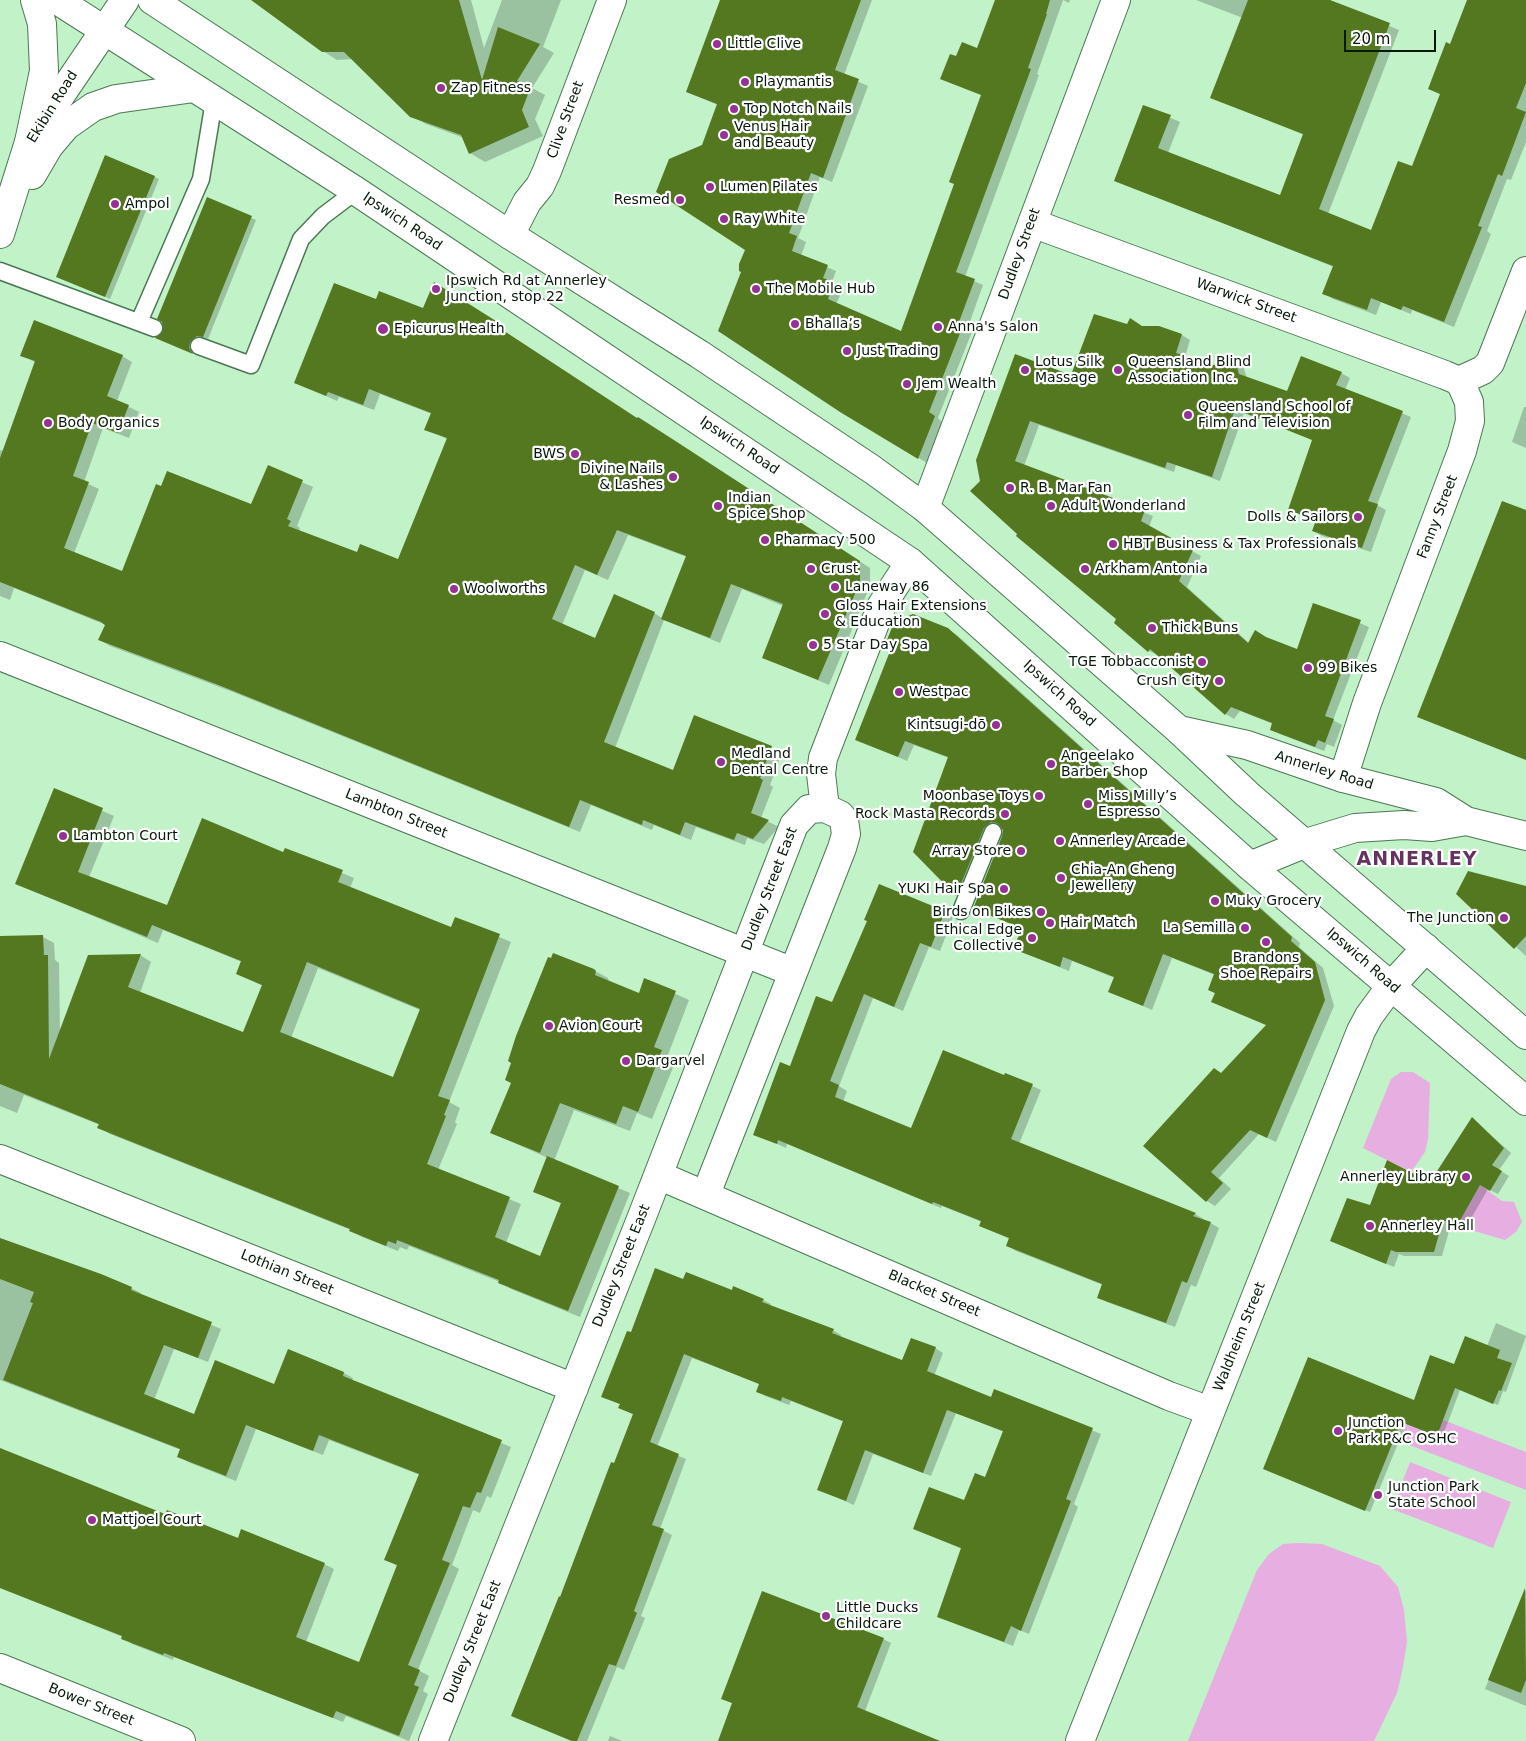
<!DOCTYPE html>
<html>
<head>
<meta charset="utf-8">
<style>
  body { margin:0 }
  #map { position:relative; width:1526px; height:1741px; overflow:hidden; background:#c1f2c8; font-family:"DejaVu Sans",sans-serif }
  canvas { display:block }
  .scale { position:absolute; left:1344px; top:30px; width:92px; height:22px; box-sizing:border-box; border:2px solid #07190a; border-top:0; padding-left:6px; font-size:15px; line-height:18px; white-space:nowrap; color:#07190a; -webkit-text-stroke:4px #fff; paint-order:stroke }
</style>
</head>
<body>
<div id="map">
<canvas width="1526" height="1741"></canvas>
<div class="scale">20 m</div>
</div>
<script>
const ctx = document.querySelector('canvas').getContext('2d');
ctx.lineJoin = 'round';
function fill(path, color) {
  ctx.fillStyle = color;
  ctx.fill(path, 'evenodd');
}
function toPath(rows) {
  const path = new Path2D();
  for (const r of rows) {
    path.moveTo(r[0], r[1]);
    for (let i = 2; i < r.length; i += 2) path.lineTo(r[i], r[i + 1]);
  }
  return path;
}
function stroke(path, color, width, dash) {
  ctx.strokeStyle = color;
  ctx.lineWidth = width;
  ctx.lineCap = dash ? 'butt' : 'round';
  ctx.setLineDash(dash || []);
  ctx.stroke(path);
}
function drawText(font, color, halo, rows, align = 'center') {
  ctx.font = font + ' "DejaVu Sans",sans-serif';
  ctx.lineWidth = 4.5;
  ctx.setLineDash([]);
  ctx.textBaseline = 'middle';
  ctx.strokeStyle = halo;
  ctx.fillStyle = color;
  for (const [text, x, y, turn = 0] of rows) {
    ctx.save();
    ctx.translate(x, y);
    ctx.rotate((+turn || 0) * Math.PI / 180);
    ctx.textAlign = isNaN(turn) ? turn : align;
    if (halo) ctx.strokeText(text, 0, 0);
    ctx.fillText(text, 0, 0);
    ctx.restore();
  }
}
fill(toPath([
  [1401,1072,1413,1072,1430,1083,1428,1139,1425,1152,1411,1172,1363,1148,1391,1079],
  [1480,1185,1502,1201,1514,1202,1522,1222,1516,1232,1505,1240,1457,1226],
  [1443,1420,1526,1452,1526,1490,1399,1441,1406,1424,1437,1436],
  [1410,1462,1511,1502,1493,1548,1392,1509],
  [1298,1543,1322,1544,1380,1566,1398,1587,1404,1610,1407,1642,1403,1667,1397,1693,1374,1741,1188,1741,1257,1570,1269,1554,1283,1544]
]), '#e7aee2');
fill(toPath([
  [253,0,471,0,484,48,502,0,561,0,543,47,554,53,532,88,545,95,535,119,543,136,485,162,470,153,464,138,426,124,411,116,353,59,337,60,323,51],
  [723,0,872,0,844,75,868,86,832,182,820,177,798,238,806,242,801,256,836,271,832,282,843,288,836,305,901,333,955,184,982,95,942,78,957,58,978,50,996,0,1070,0,1069,3,1063,0,1037,74,1039,75,965,277,983,285,968,327,973,329,938,418,943,423,927,463,841,411,743,271,746,249,703,146,718,105,687,92],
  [1196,0,1326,0,1399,30,1328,214,1371,232,1413,168,1441,95,1429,88,1451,45,1469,0,1526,0,1526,142,1511,180,1507,179,1487,231,1491,234,1454,327,1412,310,1411,314,1381,302,1376,315,1333,299,1324,293,1334,267,1115,180,1144,106,1180,122,1168,153,1281,196,1304,135,1212,97,1243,18],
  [106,156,159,179,110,299,62,279],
  [207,199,256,220,208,339,202,338,194,345,195,354,161,340],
  [445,289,505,328,505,332,638,420,674,440,870,568,870,586,829,685,763,657,783,606,742,589,720,643,664,620,615,748,673,771,695,716,782,753,770,785,773,787,761,818,779,827,764,844,747,838,745,845,696,827,691,840,654,825,652,830,591,805,580,832,233,692,110,646,100,640,106,625,14,588,10,600,0,596,0,450,4,451,36,363,22,355,122,356,132,362,117,401,139,412,129,438,103,428,84,482,99,489,74,553,122,572,252,506,268,467,313,487,297,526,300,528,299,531,358,554,399,561,447,439,426,429,432,414,380,394,374,410,339,397,337,401,296,382,376,300,424,310],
  [628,535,687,557,662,618,654,613,596,639,562,625,585,570,608,580],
  [1128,326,1182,335,1190,340,1185,357,1214,367,1235,361,1243,366,1247,378,1288,392,1341,373,1350,378,1345,390,1411,417,1377,505,1386,510,1371,552,1322,536,1314,531,1317,521,1290,510,1313,440,1244,413,1220,481,1176,465,1174,472,1039,425,1024,466,1153,516,1149,527,1201,556,1187,587,1249,643,1267,639,1297,650,1314,604,1369,627,1333,720,1342,725,1334,747,1327,744,1324,751,1280,734,1272,729,1273,724,1240,711,1234,719,1226,714,1158,655,1149,651,1115,622,1118,618,1018,533,981,481,978,460],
  [1524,407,1526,407,1526,448,1512,442],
  [1526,511,1526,760,1419,717],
  [948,630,957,635,1300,943,1299,947,1323,968,1334,1006,1276,1142,1259,1134,1219,1178,1231,1189,1215,1206,1207,1201,1222,1074,1267,1025,1213,1002,1216,994,1209,990,1215,975,1172,958,1152,1010,1110,991,1115,978,1072,961,1069,971,1015,949,1023,929,974,908,1004,836,1002,826,993,833,966,899,957,895,914,851,949,758,914,745,907,761,857,739,894,643,888,639],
  [55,790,114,816,89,877,168,907,284,853,285,849,354,878,350,888,451,929,455,918,511,942,449,1102,460,1108,455,1122,457,1124,438,1170,521,1204,506,1243,541,1257,562,1204,535,1191,548,1158,492,1133,593,970,608,978,609,982,639,995,645,980,689,1000,668,1055,676,1060,652,1119,637,1113,630,1131,574,1110,554,1161,630,1193,580,1317,511,1289,500,1282,409,1246,407,1250,400,1247,398,1251,362,1237,351,1230,110,1134,99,1127,100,1125,24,1095,17,1113,0,1106,0,937,43,937,54,943,55,960,59,963,60,1033,140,955,151,962,140,993,243,1034,263,986,237,974,242,962,163,930,158,943,16,884],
  [318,968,420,1010,394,1079,291,1038],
  [880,885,953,917,940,951,929,947,903,1011,873,998,839,1086,847,1091,843,1102,912,1130,1006,1074,1041,1090,1019,1144,1195,1214,1219,1228,1196,1287,1191,1285,1175,1327,1107,1302,1099,1297,1103,1285,1016,1251,1008,1246,1010,1239,980,1226,982,1222,942,1206,941,1208,787,1144,786,1148,755,1134,790,1067,833,1003,868,920],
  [1526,887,1526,956,1457,894],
  [1473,1119,1511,1153,1499,1170,1509,1176,1498,1194,1488,1189,1465,1229,1451,1224,1442,1256,1404,1256,1399,1254,1394,1267,1331,1241,1370,1207,1430,1184],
  [0,1238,131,1288,141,1293,140,1295,221,1329,208,1362,174,1349,154,1400,194,1415,275,1386,344,1373,353,1378,352,1381,511,1447,491,1498,487,1496,480,1513,473,1510,452,1565,459,1569,418,1670,429,1676,423,1691,428,1694,409,1741,346,1716,343,1722,174,1657,173,1660,132,1644,123,1637,0,1588,0,1450,166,1516,324,1564,334,1569,306,1642,360,1664,398,1566,386,1560,420,1475,329,1440,323,1455,256,1429,236,1481,188,1462,178,1456,181,1450,0,1380],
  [684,1280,763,1300,771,1304,770,1307,833,1330,841,1335,840,1337,903,1362,935,1348,943,1353,934,1376,992,1399,995,1391,1101,1434,1074,1504,1078,1507,1029,1634,1019,1630,1013,1646,938,1616,962,1549,914,1529,965,1502,986,1479,1004,1432,956,1413,931,1476,873,1454,854,1505,819,1490,844,1422,791,1401,789,1405,765,1396,757,1391,760,1384,692,1358,657,1447,686,1459,660,1529,672,1535,641,1616,645,1618,624,1670,617,1667,587,1741,571,1741,513,1716,634,1415,620,1408,621,1405,603,1396,631,1333],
  [1496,1323,1526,1336,1506,1392,1503,1391,1498,1405,1460,1390,1442,1438,1406,1424,1370,1512,1269,1471,1415,1402,1454,1366,1487,1346],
  [1526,1589,1526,1706,1485,1689],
  [883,1639,891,1643,865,1711,940,1741,719,1741,733,1704,723,1698],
  [610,1736,622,1741,608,1741]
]), '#0003');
fill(toPath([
  [251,0,459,0,482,80,498,27,540,44,517,81,531,86,522,110,529,127,469,154,461,135,410,117,344,52,322,52],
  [720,0,861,0,835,70,859,79,823,178,811,173,789,233,797,236,792,251,828,265,823,278,834,282,828,299,901,331,954,184,949,182,981,95,940,79,950,54,956,56,962,42,977,48,995,0,1050,0,1046,14,1047,14,1028,68,1031,69,956,272,975,279,959,322,964,323,929,412,935,416,918,459,840,412,718,331,741,272,739,271,739,264,745,250,656,192,669,159,702,145,717,104,686,92],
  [1248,0,1330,0,1390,23,1319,209,1371,230,1398,161,1412,166,1440,94,1428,89,1446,42,1450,44,1467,0,1526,0,1526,83,1516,108,1526,112,1502,176,1498,174,1478,226,1482,227,1444,322,1403,306,1401,310,1371,298,1367,310,1322,294,1333,266,1114,181,1143,105,1171,115,1158,148,1280,195,1303,134,1210,98],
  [105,155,155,176,105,297,56,277],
  [207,197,252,216,203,337,197,336,190,342,189,348,193,354,155,338,163,331,162,322,157,319],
  [434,282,496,321,495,325,637,418,638,417,663,433,860,561,860,582,818,680,762,658,783,604,731,584,710,638,661,619,686,556,617,530,597,575,575,565,552,619,595,638,614,594,655,612,604,742,673,770,694,715,772,746,760,778,763,780,751,813,769,820,753,839,737,833,734,840,685,822,680,835,643,820,642,825,580,800,569,827,221,686,98,640,105,625,101,622,0,582,0,458,35,361,20,356,34,320,123,355,107,396,129,405,118,433,92,423,73,476,89,482,64,548,122,571,156,484,161,486,167,471,251,504,268,465,303,480,287,519,291,521,288,526,357,552,360,544,398,559,447,438,424,430,431,413,369,389,363,405,328,392,326,396,294,383,334,283,376,299,379,291,423,308],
  [1094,314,1127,324,1130,318,1142,326,1159,326,1182,334,1176,353,1214,365,1235,360,1239,374,1287,391,1301,356,1342,372,1336,385,1403,411,1368,501,1378,504,1362,548,1312,531,1316,520,1288,510,1312,440,1235,409,1212,477,1167,462,1165,468,1030,421,1015,461,1145,510,1141,521,1193,550,1179,581,1248,643,1255,630,1266,637,1297,649,1313,603,1361,620,1325,716,1334,719,1325,743,1318,740,1315,747,1270,730,1272,723,1231,707,1225,715,1150,649,1148,652,1114,623,1116,619,1016,536,1017,534,970,491,980,481,976,460,1015,354,1071,375],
  [1502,501,1526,510,1526,760,1417,717],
  [913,614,948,628,1292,937,1291,941,1315,962,1325,1000,1267,1138,1250,1130,1211,1172,1223,1183,1206,1202,1143,1146,1214,1068,1221,1073,1266,1025,1211,1002,1215,993,1208,990,1214,974,1163,954,1143,1006,1108,992,1114,977,1063,957,1060,967,1013,949,1022,928,973,909,1002,836,1003,830,997,823,991,822,984,828,956,896,913,852,948,757,905,741,898,757,855,740,894,641,887,640,894,622],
  [54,788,103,808,78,872,167,905,202,818,283,852,285,848,343,870,338,882,451,927,455,917,500,934,438,1096,450,1100,444,1115,446,1116,427,1164,510,1197,495,1237,540,1256,561,1203,533,1192,547,1156,619,1186,568,1311,498,1283,499,1280,397,1240,396,1244,388,1241,386,1246,349,1231,350,1229,97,1128,99,1124,0,1084,0,936,43,935,44,955,48,955,49,1059,88,955,141,954,128,987,243,1032,262,985,236,974,241,961,152,925,147,937,15,884],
  [307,962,420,1009,393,1077,280,1032],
  [1468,871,1526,886,1526,936,1514,949,1456,894],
  [879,884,945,911,931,947,920,943,894,1007,864,994,830,1081,839,1085,835,1097,911,1128,943,1050,1004,1075,1005,1073,1033,1084,1011,1139,1196,1213,1193,1216,1211,1222,1187,1283,1182,1281,1166,1323,1097,1298,1102,1284,1006,1246,1009,1238,979,1226,981,1221,933,1202,932,1204,778,1140,777,1144,753,1135,780,1062,790,1066,816,996,832,1002,867,921,864,920],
  [553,953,594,969,596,971,595,975,639,993,644,978,676,991,654,1047,662,1050,638,1112,623,1106,616,1124,560,1103,540,1153,490,1133,511,1083,505,1080,511,1063,508,1061,516,1036,548,957,551,958],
  [1472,1117,1504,1148,1492,1165,1502,1171,1490,1191,1480,1185,1457,1226,1443,1220,1434,1252,1396,1252,1391,1250,1386,1264,1330,1241,1347,1198,1370,1205,1387,1160,1430,1182],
  [0,1238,101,1274,132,1287,131,1290,212,1322,198,1358,164,1345,144,1394,194,1414,215,1360,274,1384,288,1349,344,1372,343,1376,502,1440,481,1493,477,1492,470,1508,463,1506,442,1560,450,1563,408,1665,420,1670,414,1685,419,1687,399,1736,336,1711,333,1718,164,1653,163,1655,121,1639,122,1636,0,1588,0,1448,165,1514,167,1510,238,1538,241,1529,325,1563,296,1637,359,1662,397,1565,384,1560,419,1474,319,1435,313,1451,246,1425,226,1476,177,1457,180,1449,3,1380,33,1303,30,1302,34,1292,0,1279],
  [655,1268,683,1279,686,1272,732,1290,733,1286,764,1299,762,1302,834,1329,832,1333,902,1360,911,1338,936,1347,927,1371,991,1397,994,1389,1093,1428,1066,1499,1071,1501,1021,1631,1011,1626,1004,1642,937,1617,961,1548,913,1529,929,1487,964,1500,975,1473,985,1477,1003,1431,947,1410,923,1473,865,1450,846,1501,817,1490,843,1421,782,1397,781,1401,756,1392,759,1384,684,1354,650,1442,679,1454,652,1525,664,1529,634,1611,637,1613,616,1666,609,1664,577,1741,572,1741,511,1716,559,1596,560,1597,611,1462,614,1463,633,1414,618,1408,620,1404,601,1397,627,1331,631,1332],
  [1465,1336,1500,1350,1497,1358,1512,1363,1501,1391,1499,1390,1493,1404,1455,1388,1437,1436,1401,1422,1365,1511,1263,1469,1308,1357,1414,1400,1430,1355,1454,1364],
  [1525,1588,1526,1680,1521,1693,1488,1680],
  [762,1591,884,1638,857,1707,940,1741,718,1741,732,1703,721,1699]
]), '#547820');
const service = toPath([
  [0,271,154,328],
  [139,322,201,179,214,101],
  [199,346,251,365,301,239,323,216,356,191],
  [961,911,993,832]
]);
const minor = toPath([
  [1032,223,1445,375,1459,381,1462,386,1469,402,1470,421,1462,451,1367,703,1343,778],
  [510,235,527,202,540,186,547,171,612,0],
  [1459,381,1483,370,1490,363,1526,271],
  [925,508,1116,0],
  [0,656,793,972],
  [825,808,821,774,823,758,882,605,910,562],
  [0,1159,574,1388],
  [658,1175,1169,1396,1210,1411],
  [0,1668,181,1741],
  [433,1741,641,1219,794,825,809,809,825,808,840,815,844,820,846,834,842,848,706,1194]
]);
const tertiary = toPath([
  [32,175,49,146,66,126,93,107,116,99,194,88],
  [0,234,29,142,125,0],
  [1080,1741,1361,1031,1369,1016,1391,986,1426,948]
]);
const primary = toPath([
  [1179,730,1247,745,1343,778,1436,802,1466,821,1526,836],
  [1250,866,1306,843,1355,828,1404,825,1432,827,1466,821]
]);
const trunk = toPath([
  [57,0,356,191,910,562,1250,866,1526,1101],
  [152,0,510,235,699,354,873,470,925,508,1179,730,1247,794,1526,1035],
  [29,142,44,71,42,24,35,0]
]);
stroke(service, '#4b7854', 19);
stroke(minor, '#4b7854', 30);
stroke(tertiary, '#4b7854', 30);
stroke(primary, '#4b7854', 30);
stroke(trunk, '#4b7854', 30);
stroke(service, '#fff', 16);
stroke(minor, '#fff', 28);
stroke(tertiary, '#fff', 28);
stroke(primary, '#fff', 28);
stroke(trunk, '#fff', 28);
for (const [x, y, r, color] of [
  [717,44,5,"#983195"],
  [745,82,5,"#983195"],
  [441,88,5,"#983195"],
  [734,109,5,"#983195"],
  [724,135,5,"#983195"],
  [710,187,5,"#983195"],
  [680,200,5,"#983195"],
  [115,204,5,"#983195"],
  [724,219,5,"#983195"],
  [436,289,5,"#983195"],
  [756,289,5,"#983195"],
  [795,324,5,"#983195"],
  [938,327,5,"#983195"],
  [383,329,6,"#983195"],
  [847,351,5,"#983195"],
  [1025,370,5,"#983195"],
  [1118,370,5,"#983195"],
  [907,384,5,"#983195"],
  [1188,415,5,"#983195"],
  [48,423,5,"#983195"],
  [575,454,5,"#983195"],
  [673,477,5,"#983195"],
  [1010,488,5,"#983195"],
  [718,506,5,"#983195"],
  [1051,506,5,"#983195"],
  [1358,517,5,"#983195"],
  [765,540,5,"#983195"],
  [1113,544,5,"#983195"],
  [811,569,5,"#983195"],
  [1085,569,5,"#983195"],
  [835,587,5,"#983195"],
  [454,589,5,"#983195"],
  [825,614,5,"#983195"],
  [1152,628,5,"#983195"],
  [813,645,5,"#983195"],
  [1202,662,5,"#983195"],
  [1308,668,5,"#983195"],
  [1219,681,5,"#983195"],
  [899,692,5,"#983195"],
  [996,725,5,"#983195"],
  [721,762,5,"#983195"],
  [1051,764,5,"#983195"],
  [1039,796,5,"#983195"],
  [1088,804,5,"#983195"],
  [1005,814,5,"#983195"],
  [63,836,5,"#983195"],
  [1060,841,5,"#983195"],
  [1021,851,5,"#983195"],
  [1061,878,5,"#983195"],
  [1004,889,5,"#983195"],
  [1215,901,5,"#983195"],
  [1041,912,5,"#983195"],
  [1504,918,5,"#983195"],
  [1050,923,5,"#983195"],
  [1245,928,5,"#983195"],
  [1032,938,5,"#983195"],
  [1266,942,5,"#983195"],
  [549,1026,5,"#983195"],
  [626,1061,5,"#983195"],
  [1466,1177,5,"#983195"],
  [1370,1226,5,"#983195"],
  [1338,1431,5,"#983195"],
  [1378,1495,5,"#983195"],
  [92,1520,5,"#983195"],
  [826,1616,5,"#983195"]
]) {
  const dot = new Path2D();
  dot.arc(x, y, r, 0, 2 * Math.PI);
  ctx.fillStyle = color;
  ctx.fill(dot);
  stroke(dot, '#fff', 2);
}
drawText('14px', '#07190a', '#fff', [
  ["Little Clive",727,44],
  ["Playmantis",755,82],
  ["Zap Fitness",451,88],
  ["Top Notch Nails",744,109],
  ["Venus Hair",734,127],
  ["and Beauty",734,143],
  ["Lumen Pilates",720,187],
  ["Resmed",670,200,"right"],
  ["Ampol",125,204],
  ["Ray White",734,219],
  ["Ipswich Rd at Annerley",446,281],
  ["Junction, stop 22",446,297],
  ["The Mobile Hub",766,289],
  ["Bhalla’s",805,324],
  ["Anna's Salon",948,327],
  ["Epicurus Health",394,329],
  ["Just Trading",857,351],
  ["Lotus Silk",1035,362],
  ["Massage",1035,378],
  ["Queensland Blind",1128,362],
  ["Association Inc.",1128,378],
  ["Jem Wealth",917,384],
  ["Queensland School of",1198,407],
  ["Film and Television",1198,423],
  ["Body Organics",58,423],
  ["BWS",565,454,"right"],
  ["Divine Nails",663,469,"right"],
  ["& Lashes",663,485,"right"],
  ["R. B. Mar Fan",1020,488],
  ["Indian",728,498],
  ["Spice Shop",728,514],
  ["Adult Wonderland",1061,506],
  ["Dolls & Sailors",1348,517,"right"],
  ["Pharmacy 500",775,540],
  ["HBT Business & Tax Professionals",1123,544],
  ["Crust",821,569],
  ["Arkham Antonia",1095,569],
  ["Laneway 86",845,587],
  ["Woolworths",464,589],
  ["Gloss Hair Extensions",835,606],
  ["& Education",835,622],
  ["Thick Buns",1162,628],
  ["5 Star Day Spa",823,645],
  ["TGE Tobbacconist",1192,662,"right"],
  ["99 Bikes",1318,668],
  ["Crush City",1209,681,"right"],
  ["Westpac",909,692],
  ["Kintsugi-dō",986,725,"right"],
  ["Medland",731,754],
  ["Dental Centre",731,770],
  ["Angeelako",1061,756],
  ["Barber Shop",1061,772],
  ["Moonbase Toys",1029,796,"right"],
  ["Miss Milly’s",1098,796],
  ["Espresso",1098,812],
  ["Rock Masta Records",995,814,"right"],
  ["Lambton Court",73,836],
  ["Annerley Arcade",1070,841],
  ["Array Store",1011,851,"right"],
  ["Chia-An Cheng",1071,870],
  ["Jewellery",1071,886],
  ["YUKI Hair Spa",994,889,"right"],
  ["Muky Grocery",1225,901],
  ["Birds on Bikes",1031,912,"right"],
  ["The Junction",1494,918,"right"],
  ["Hair Match",1060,923],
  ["La Semilla",1235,928,"right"],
  ["Ethical Edge",1022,930,"right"],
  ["Collective",1022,946,"right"],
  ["Brandons",1266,958,"center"],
  ["Shoe Repairs",1266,974,"center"],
  ["Avion Court",559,1026],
  ["Dargarvel",636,1061],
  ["Annerley Library",1456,1177,"right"],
  ["Annerley Hall",1380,1226],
  ["Junction",1348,1423],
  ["Park P&C OSHC",1348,1439],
  ["Junction Park",1388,1487],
  ["State School",1388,1503],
  ["Mattjoel Court",102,1520],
  ["Little Ducks",836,1608],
  ["Childcare",836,1624]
], 'left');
drawText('14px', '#07190a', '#fff', [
  ["Ekibin Road",53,107,-58],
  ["Clive Street",566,120,-70],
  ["Ipswich Road",402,222,34],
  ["Dudley Street",1020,254,-70],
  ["Warwick Street",1246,301,20],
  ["Ipswich Road",739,446,34],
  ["Fanny Street",1438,517,-69],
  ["Ipswich Road",1059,694,42],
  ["Annerley Road",1324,771,17],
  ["Lambton Street",396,814,22],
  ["Dudley Street East",770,889,-69],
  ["Ipswich Road",1363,961,41],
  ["Dudley Street East",622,1266,-68],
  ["Lothian Street",287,1273,22],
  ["Blacket Street",934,1294,23],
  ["Waldheim Street",1240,1337,-68],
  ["Dudley Street East",473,1642,-68],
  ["Bower Street",91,1705,22]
]);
ctx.letterSpacing = '1px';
drawText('bold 19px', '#653262', '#fff', [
  ["ANNERLEY",1417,860]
]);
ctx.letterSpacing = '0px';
</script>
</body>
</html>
